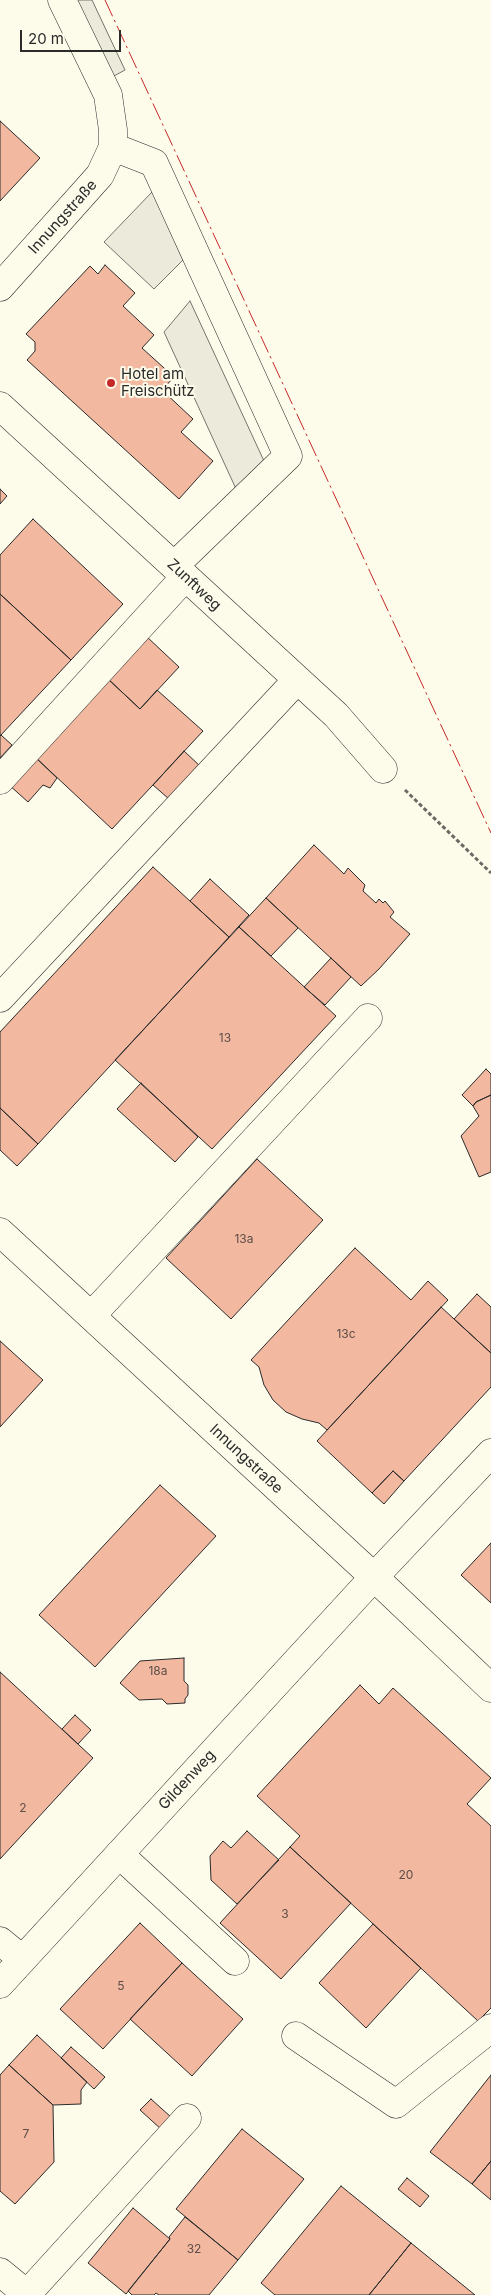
<!DOCTYPE html>
<html>
<head>
<meta charset="utf-8">
<style>
  body { margin:0 }
  #map { position:relative; width:491px; height:2295px; overflow:hidden; background:#fdfbea; font-family:Inter,sans-serif }
  canvas { display:block }
  .scale { position:absolute; left:20px; top:30px; width:101px; height:22px; box-sizing:border-box; border:2px solid #2b2b2b; border-top:0; padding-left:6px; font-size:15px; line-height:18px; white-space:nowrap; color:#2b2b2b; -webkit-text-stroke:4px #fdfbea; paint-order:stroke }
</style>
</head>
<body>
<div id="map">
<canvas width="491" height="2295"></canvas>
<div class="scale">20 m</div>
</div>
<script>
const ctx = document.querySelector('canvas').getContext('2d');
ctx.lineJoin = 'round';
function fill(path, color) {
  ctx.fillStyle = color;
  ctx.fill(path, 'evenodd');
}
function toPath(rows) {
  const path = new Path2D();
  for (const r of rows) {
    path.moveTo(r[0], r[1]);
    for (let i = 2; i < r.length; i += 2) path.lineTo(r[i], r[i + 1]);
  }
  return path;
}
function stroke(path, color, width, dash) {
  ctx.strokeStyle = color;
  ctx.lineWidth = width;
  ctx.lineCap = dash ? 'butt' : 'round';
  ctx.setLineDash(dash || []);
  ctx.stroke(path);
}
function drawText(font, color, halo, rows, align = 'center') {
  ctx.font = font + ' Inter,sans-serif';
  ctx.lineWidth = 4;
  ctx.setLineDash([]);
  ctx.textBaseline = 'middle';
  ctx.strokeStyle = halo;
  ctx.fillStyle = color;
  for (const [text, x, y, turn = 0] of rows) {
    ctx.save();
    ctx.translate(x, y);
    ctx.rotate((+turn || 0) * Math.PI / 180);
    ctx.textAlign = isNaN(turn) ? turn : align;
    if (halo) ctx.strokeText(text, 0, 0);
    ctx.fillText(text, 0, 0);
    ctx.restore();
  }
}
const parking = toPath([
  [76,0,92,0,125,70,112,77,76,0],
  [153,191,183,260,154,289,104,242,153,191],
  [190,301,264,461,237,491,164,332,190,301]
]);
fill(parking, '#eceadb');
stroke(parking, '#74746e', 1);
const building = toPath([
  [0,121,40,158,0,201,0,121],
  [105,265,135,293,123,306,154,335,142,348,174,377,162,390,193,419,181,432,213,461,179,499,27,360,35,351,35,342,26,334,90,266,98,274,105,265],
  [0,489,7,496,0,504,0,489],
  [33,519,123,604,71,660,0,594,0,555,33,519],
  [0,594,71,660,0,736,0,594],
  [146,636,179,667,140,709,107,678,146,636],
  [107,678,140,709,157,690,203,731,112,829,34,756,107,678],
  [1,735,12,745,0,758,0,736,1,735],
  [184,751,200,766,169,799,153,785,184,751],
  [34,756,57,778,50,788,43,785,28,802,8,784,34,756],
  [314,845,344,874,348,868,365,885,363,891,376,903,379,899,383,903,385,901,394,912,390,917,410,934,379,969,361,986,266,898,314,845],
  [153,867,229,937,38,1144,0,1108,0,1032,153,867],
  [210,879,249,915,229,937,190,901,210,879],
  [266,898,298,928,271,956,239,927,266,898],
  [239,927,336,1016,212,1149,115,1060,239,927],
  [331,958,351,977,325,1005,304,987,331,958],
  [486,1069,491,1074,491,1095,476,1102,473,1106,462,1095,486,1069],
  [141,1083,198,1137,175,1162,117,1109,141,1083],
  [491,1095,491,1172,479,1177,461,1136,479,1116,473,1106,476,1102,491,1095],
  [0,1108,38,1144,17,1166,0,1150,0,1108],
  [257,1159,323,1220,231,1319,166,1258,257,1159],
  [355,1248,411,1300,428,1281,448,1300,327,1430,319,1423,302,1419,286,1412,273,1400,264,1385,259,1367,251,1360,355,1248],
  [477,1294,491,1307,491,1353,454,1319,477,1294],
  [441,1307,491,1353,491,1387,404,1481,393,1471,372,1493,317,1441,441,1307],
  [0,1341,43,1380,0,1427,0,1341],
  [393,1471,404,1481,384,1504,372,1493,393,1471],
  [160,1485,216,1536,95,1667,39,1615,160,1485],
  [491,1543,491,1603,461,1575,491,1543],
  [184,1658,184,1681,188,1685,188,1695,185,1699,185,1703,167,1704,162,1699,139,1700,120,1683,140,1661,184,1658],
  [0,1672,93,1758,0,1859,0,1672],
  [360,1685,379,1704,393,1688,491,1778,467,1804,491,1826,491,2008,478,2021,290,1847,300,1836,257,1796,360,1685],
  [75,1715,91,1730,78,1744,62,1729,75,1715],
  [247,1831,279,1860,237,1904,211,1880,210,1856,223,1841,231,1848,247,1831],
  [290,1847,351,1903,281,1979,220,1923,290,1847],
  [140,1923,182,1963,103,2049,60,2009,140,1923],
  [373,1924,421,1968,366,2028,319,1983,373,1924],
  [182,1963,243,2019,192,2076,130,2019,182,1963],
  [37,2035,87,2082,81,2090,81,2104,53,2105,9,2065,37,2035],
  [71,2047,105,2077,94,2089,61,2058,71,2047],
  [9,2065,53,2105,54,2162,15,2204,0,2191,0,2075,9,2065],
  [491,2075,491,2161,472,2184,430,2152,491,2075],
  [151,2099,172,2118,162,2130,140,2110,151,2099],
  [242,2129,304,2179,238,2260,176,2209,242,2129],
  [491,2161,491,2200,472,2184,491,2161],
  [407,2178,429,2196,420,2207,398,2189,407,2178],
  [341,2186,411,2243,369,2295,275,2295,261,2283,341,2186],
  [133,2208,170,2239,126,2294,88,2263,133,2208],
  [185,2217,238,2260,209,2295,159,2295,156,2293,154,2295,132,2295,128,2291,170,2239,169,2237,185,2217],
  [411,2243,475,2295,369,2295,411,2243]
]);
fill(building, '#f2b8a0');
stroke(building, '#2b2b2b', 1);
const minor = toPath([
  [113,147,154,163,288,456,174,566],
  [0,287,100,175,113,147,113,130,108,95,62,0],
  [0,406,336,715,383,769],
  [0,780,185,577],
  [0,998,297,680],
  [0,1232,374,1577,491,1688],
  [91,1316,368,1018],
  [119,1854,235,1961],
  [0,1941,22,1959],
  [0,1984,374,1577,491,1453],
  [296,2036,396,2104,491,2028],
  [0,2272,28,2295],
  [27,2294,187,2118]
]);
stroke(minor, '#2b2b2b', 29);
stroke(toPath([
  [405,790,491,873]
]), '#6a6964', 3, [4, 2.5]);
stroke(minor, '#fdfbea', 28);
stroke(toPath([
  [105,0,491,833]
]), '#c62828', 1, [18, 4, 2.5, 4]);
for (const [x, y, r, color] of [
  [111,383,5,"#c62828"]
]) {
  const dot = new Path2D();
  dot.arc(x, y, r, 0, 2 * Math.PI);
  ctx.fillStyle = color;
  ctx.fill(dot);
  stroke(dot, '#fdfbea', 2);
}
drawText('12px', '#5d4e48', null, [
  ["13",225,1038],
  ["13a",244,1239],
  ["13c",346,1334],
  ["18a",158,1671],
  ["2",23,1808],
  ["20",406,1875],
  ["3",285,1914],
  ["5",121,1986],
  ["7",26,2134],
  ["32",194,2249]
]);
drawText('15px', '#2b2b2b', '#fdfbea', [
  ["Innungstraße",63,217,-48],
  ["Zunftweg",194,585,43],
  ["Innungstraße",246,1459,43],
  ["Gildenweg",187,1780,-47]
]);
drawText('15px', '#2b2b2b', '#fdfbea', [
  ["Hotel am",121,374],
  ["Freischütz",121,391]
], 'left');
</script>
</body>
</html>
